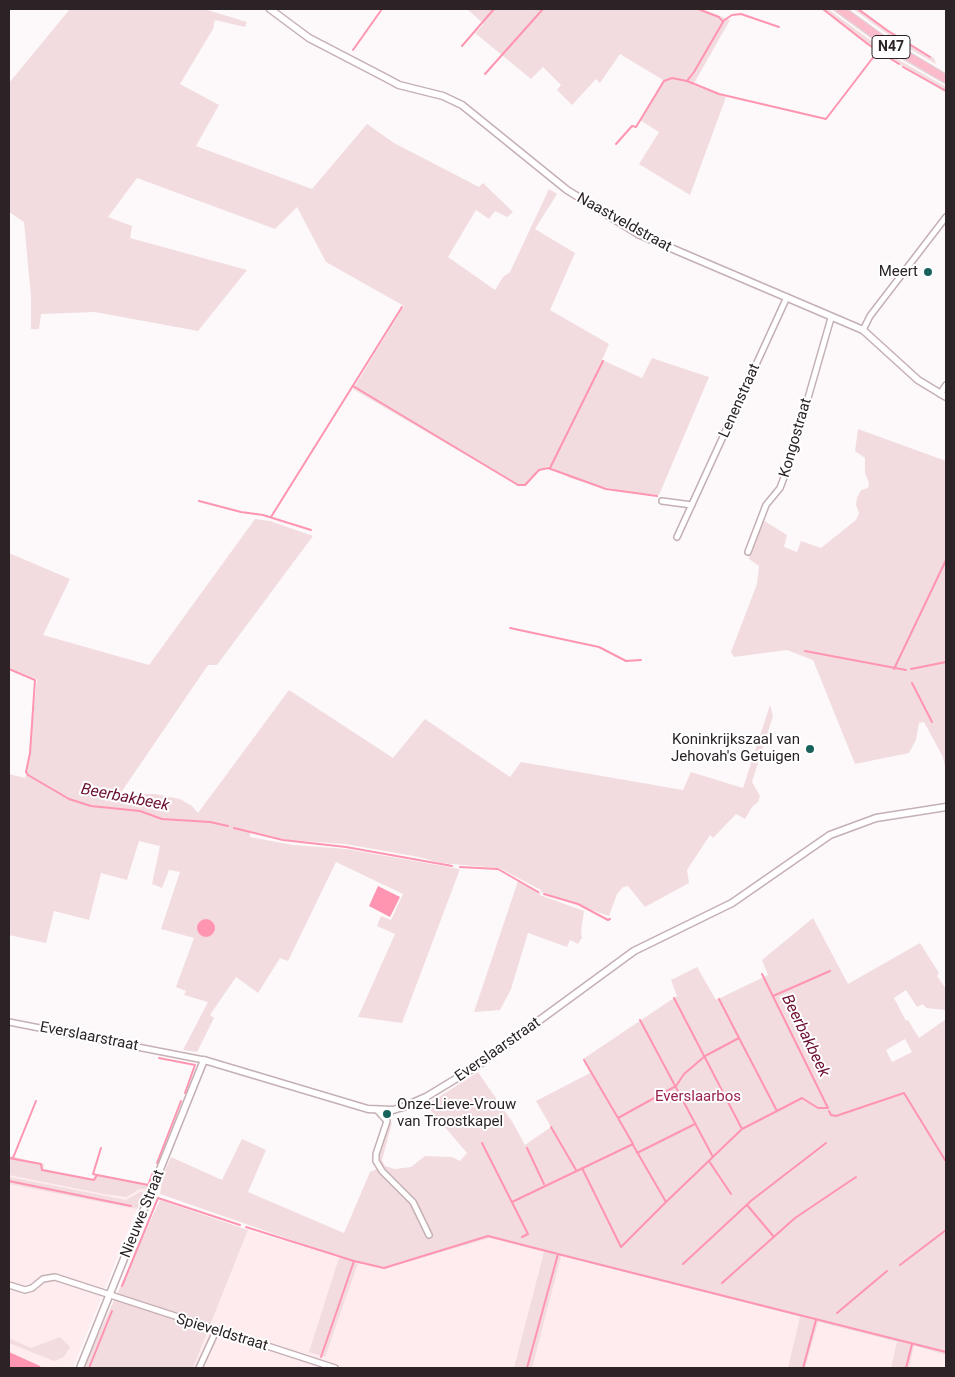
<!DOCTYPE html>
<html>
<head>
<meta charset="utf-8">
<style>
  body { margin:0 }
  #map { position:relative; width:955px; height:1377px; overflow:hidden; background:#fdf9fa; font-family:Roboto,sans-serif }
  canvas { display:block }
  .frame { position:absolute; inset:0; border:10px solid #2b2325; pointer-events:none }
</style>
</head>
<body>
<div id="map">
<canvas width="955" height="1377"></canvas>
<div class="frame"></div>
</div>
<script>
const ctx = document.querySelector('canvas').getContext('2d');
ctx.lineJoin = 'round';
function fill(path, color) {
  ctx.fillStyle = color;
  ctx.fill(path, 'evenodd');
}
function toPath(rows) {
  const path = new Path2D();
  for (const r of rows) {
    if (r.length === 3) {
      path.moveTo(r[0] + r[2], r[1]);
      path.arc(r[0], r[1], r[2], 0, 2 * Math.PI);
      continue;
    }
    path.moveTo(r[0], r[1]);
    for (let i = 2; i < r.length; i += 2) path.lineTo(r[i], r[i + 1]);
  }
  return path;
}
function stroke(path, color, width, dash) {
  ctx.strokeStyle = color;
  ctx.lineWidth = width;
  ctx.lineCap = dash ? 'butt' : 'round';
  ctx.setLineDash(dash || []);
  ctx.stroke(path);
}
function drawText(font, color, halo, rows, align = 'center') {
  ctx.font = font + ' Roboto,sans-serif';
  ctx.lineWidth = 4;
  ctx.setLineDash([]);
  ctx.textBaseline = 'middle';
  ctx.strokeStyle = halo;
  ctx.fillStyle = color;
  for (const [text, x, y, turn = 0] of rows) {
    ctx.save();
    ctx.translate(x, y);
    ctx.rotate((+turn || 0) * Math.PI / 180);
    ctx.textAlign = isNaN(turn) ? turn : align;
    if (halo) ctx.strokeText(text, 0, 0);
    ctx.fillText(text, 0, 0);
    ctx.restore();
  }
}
fill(toPath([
  [9,1156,44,1164,43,1169,93,1179,96,1174,149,1184,137,1209,73,1368,9,1368],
  [248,1230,364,1265,387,1268,490,1238,946,1355,946,1368,193,1368]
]), '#feecef');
fill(toPath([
  [70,9,204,9,247,22,245,27,215,20,213,29,180,84,219,105,196,146,312,189,367,124,394,143,479,187,483,183,513,212,507,217,495,211,489,219,476,210,448,257,495,290,503,277,510,272,549,189,557,194,535,229,575,253,550,310,609,344,602,360,642,378,652,358,709,377,659,495,634,493,593,485,570,478,548,466,540,470,526,486,517,485,353,389,404,306,326,262,297,207,275,229,137,178,108,217,132,226,130,238,247,270,198,331,95,312,41,314,39,329,31,329,31,297,24,222,9,212,9,83],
  [467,9,701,9,730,20,693,85,726,97,690,195,639,164,659,132,640,120,663,80,620,54,600,83,596,79,572,105,557,90,561,85,543,67,531,79,475,33,484,24],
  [821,9,828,9,892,56,946,87,946,93,866,44],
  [831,9,834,9,892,52,946,85,892,54],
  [853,9,860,9,886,28,934,58,936,64,901,44],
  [858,429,946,461,946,773,943,757,924,722,919,723,916,740,909,753,855,764,813,660,787,650,734,657,731,652,757,584,759,566,749,559,763,520,787,535,784,547,797,552,801,541,821,548,856,520,859,513,856,505,857,498,861,490,868,488,869,483,865,473,865,458,855,451],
  [255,519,270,521,313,536,217,665,208,665,120,794,155,794,180,799,192,806,198,813,289,690,393,758,425,719,510,777,521,762,683,790,691,772,743,788,770,705,773,716,752,782,760,796,758,802,752,807,745,819,736,814,713,838,710,835,687,870,689,883,645,907,628,886,623,887,617,894,609,916,541,892,540,895,584,911,581,931,582,938,578,944,570,940,567,947,528,933,511,989,500,1010,474,1012,518,881,541,892,541,890,499,868,440,863,419,857,345,844,288,840,250,831,250,837,293,845,346,849,460,869,402,1023,358,1017,395,934,377,926,381,916,391,920,403,894,336,862,288,961,280,958,258,993,236,977,210,1015,214,1018,197,1052,183,1050,208,1002,184,995,186,991,176,987,194,938,161,929,180,872,169,870,162,888,152,884,160,846,139,841,127,880,101,873,89,920,54,911,46,943,9,935,9,774,25,778,27,773,37,679,9,668,9,553,70,579,43,635,149,665],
  [813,918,848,984,920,943,939,973,937,976,946,989,946,1010,926,1008,923,1004,917,1007,906,990,894,998,906,1021,908,1020,919,1038,946,1019,946,1355,914,1346,909,1368,891,1368,897,1342,818,1322,805,1368,788,1368,800,1317,561,1256,532,1368,514,1368,544,1252,490,1238,387,1268,358,1263,325,1357,309,1352,339,1258,346,1259,160,1194,163,1175,171,1157,222,1180,242,1139,266,1150,248,1192,344,1233,370,1172,377,1169,372,1163,373,1156,384,1121,392,1123,382,1160,385,1166,395,1169,411,1167,425,1156,452,1157,460,1161,467,1153,426,1105,478,1072,513,1123,525,1145,551,1127,536,1101,590,1073,583,1059,677,996,671,980,697,967,716,1000,768,975,762,960],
  [905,1039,912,1052,892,1062,886,1050],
  [9,1156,44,1164,43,1169,93,1179,96,1174,149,1184,147,1189,139,1189,127,1197,104,1194,9,1175],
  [9,1177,126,1200,140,1192,146,1192,137,1209,9,1184],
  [160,1200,248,1230,193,1368,83,1368],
  [60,1337,70,1347,64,1357,54,1361,9,1343,9,1338,31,1348]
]), '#f2dce0');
fill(toPath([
  [378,886,400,897,390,917,369,906],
  [206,928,9],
  [9,1352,40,1366,41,1368,9,1368]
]), '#ff95b0');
stroke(toPath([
  [823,9,869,45,899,64],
  [858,9,888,31,930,57],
  [723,21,732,15,741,14,779,27],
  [462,46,494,9],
  [353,50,382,9],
  [903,67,946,91],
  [485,74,543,9],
  [687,81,719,94,826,119,878,51],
  [616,144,632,126,636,127,664,81,672,78,687,81,694,72,723,22,719,17,698,9],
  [353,386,518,485,525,485,539,470,548,468,606,489,657,496],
  [550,468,603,361],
  [199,501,241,512,263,515,311,530],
  [271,517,402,307],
  [510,628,599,647,626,661,641,660],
  [805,651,906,670],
  [9,669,35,680,30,753,26,772,28,775,69,799,91,806,140,811,162,819,210,822,228,826],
  [894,669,946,560],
  [911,669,946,662],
  [912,683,932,722],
  [234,828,283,840,346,847,452,866],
  [460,867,498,869,538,892],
  [544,894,578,904,608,920,610,919],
  [773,996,830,971],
  [674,998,742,1129],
  [719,999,739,1038],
  [640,1020,713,1157],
  [159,1058,195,1065,185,1093],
  [584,1060,618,1118],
  [829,1111,831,1115,836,1116,904,1093,945,1160],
  [551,1127,576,1170],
  [482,1143,528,1234,522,1237],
  [633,1145,666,1202],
  [527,1148,544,1184],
  [637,1153,695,1124],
  [9,1158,41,1164,42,1170,94,1180,97,1175,148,1185,154,1170],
  [13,1158,36,1101],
  [709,1161,731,1194],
  [157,1163,181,1101],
  [582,1168,621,1247,666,1202,742,1129,777,1111],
  [97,1175,93,1174,101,1148],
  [9,1181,131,1206],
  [512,1202,633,1144,618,1118,676,1086,684,1074,705,1056,739,1038,777,1111,802,1098,818,1108,828,1108,762,974],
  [747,1205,774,1237],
  [246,1227,354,1261],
  [683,1264,752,1200,826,1143],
  [900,1265,946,1230],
  [722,1283,795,1218,856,1177],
  [122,1286,158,1198,240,1225],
  [837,1313,887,1271],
  [321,1357,354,1261,384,1268,488,1236,558,1254],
  [89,1368,112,1311],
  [527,1368,558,1254,946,1352],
  [803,1368,816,1320],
  [906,1368,912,1344]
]), '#ff95b0', 2);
const minor = toPath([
  [863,330,870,316,946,217],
  [940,394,946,385],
  [662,501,692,505],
  [677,537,787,297],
  [748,552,766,505,780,488,789,464,831,318],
  [9,1022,204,1060],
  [377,1110,387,1121,376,1154,376,1161,382,1171,413,1202,429,1235],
  [9,1285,25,1290,32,1288,43,1279,55,1277,335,1368],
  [199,1368,216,1331]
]);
const tertiary = toPath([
  [270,9,309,38,386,78,399,85,443,96,462,105,567,190,638,234,863,330,918,380,946,397],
  [80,1368,204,1060,368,1109,393,1110,403,1107,426,1097,477,1066,634,951,732,903,830,835,876,818,946,807]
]);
const primary = toPath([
  [840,9,891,46,946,79]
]);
stroke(minor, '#c5b0b4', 8);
stroke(tertiary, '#c5b0b4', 9);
stroke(primary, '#d9d7d8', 10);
stroke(minor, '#fff', 5);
stroke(tertiary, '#fff', 6);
stroke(primary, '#fcbbcb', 8);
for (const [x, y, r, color] of [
  [928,272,5,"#17625a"],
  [810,749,5,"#17625a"],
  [387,1114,5,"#17625a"]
]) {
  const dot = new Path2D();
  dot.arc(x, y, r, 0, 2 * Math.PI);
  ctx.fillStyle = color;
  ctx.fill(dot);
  stroke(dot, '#fff', 2);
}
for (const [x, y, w] of [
  [891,47,38]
]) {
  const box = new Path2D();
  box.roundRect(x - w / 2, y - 11.5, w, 23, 4);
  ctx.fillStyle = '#fff';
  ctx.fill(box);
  stroke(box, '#2b2325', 1);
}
drawText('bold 14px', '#2b2325', null, [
  ["N47",891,47]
]);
drawText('15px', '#2b2325', '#fff', [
  ["Naastveldstraat",624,223,29],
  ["Lenenstraat",740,401,-66],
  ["Kongostraat",796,438,-74],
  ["Everslaarstraat",89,1037,11],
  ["Everslaarstraat",498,1050,-35],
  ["Nieuwe Straat",143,1214,-68],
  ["Spieveldstraat",222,1333,17]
]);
drawText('15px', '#2b2325', '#fff', [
  ["Meert",918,272],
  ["Koninkrijkszaal van",800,740],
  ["Jehovah's Getuigen",800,757],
  ["Onze-Lieve-Vrouw",397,1105,"left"],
  ["van Troostkapel",397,1122,"left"]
], 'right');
drawText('15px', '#9a204d', '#fff', [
  ["Everslaarbos",698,1097]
]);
drawText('italic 16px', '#6d1134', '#fff', [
  ["Beerbakbeek",125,798,11],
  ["Beerbakbeek",805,1036,64]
]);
</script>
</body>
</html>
